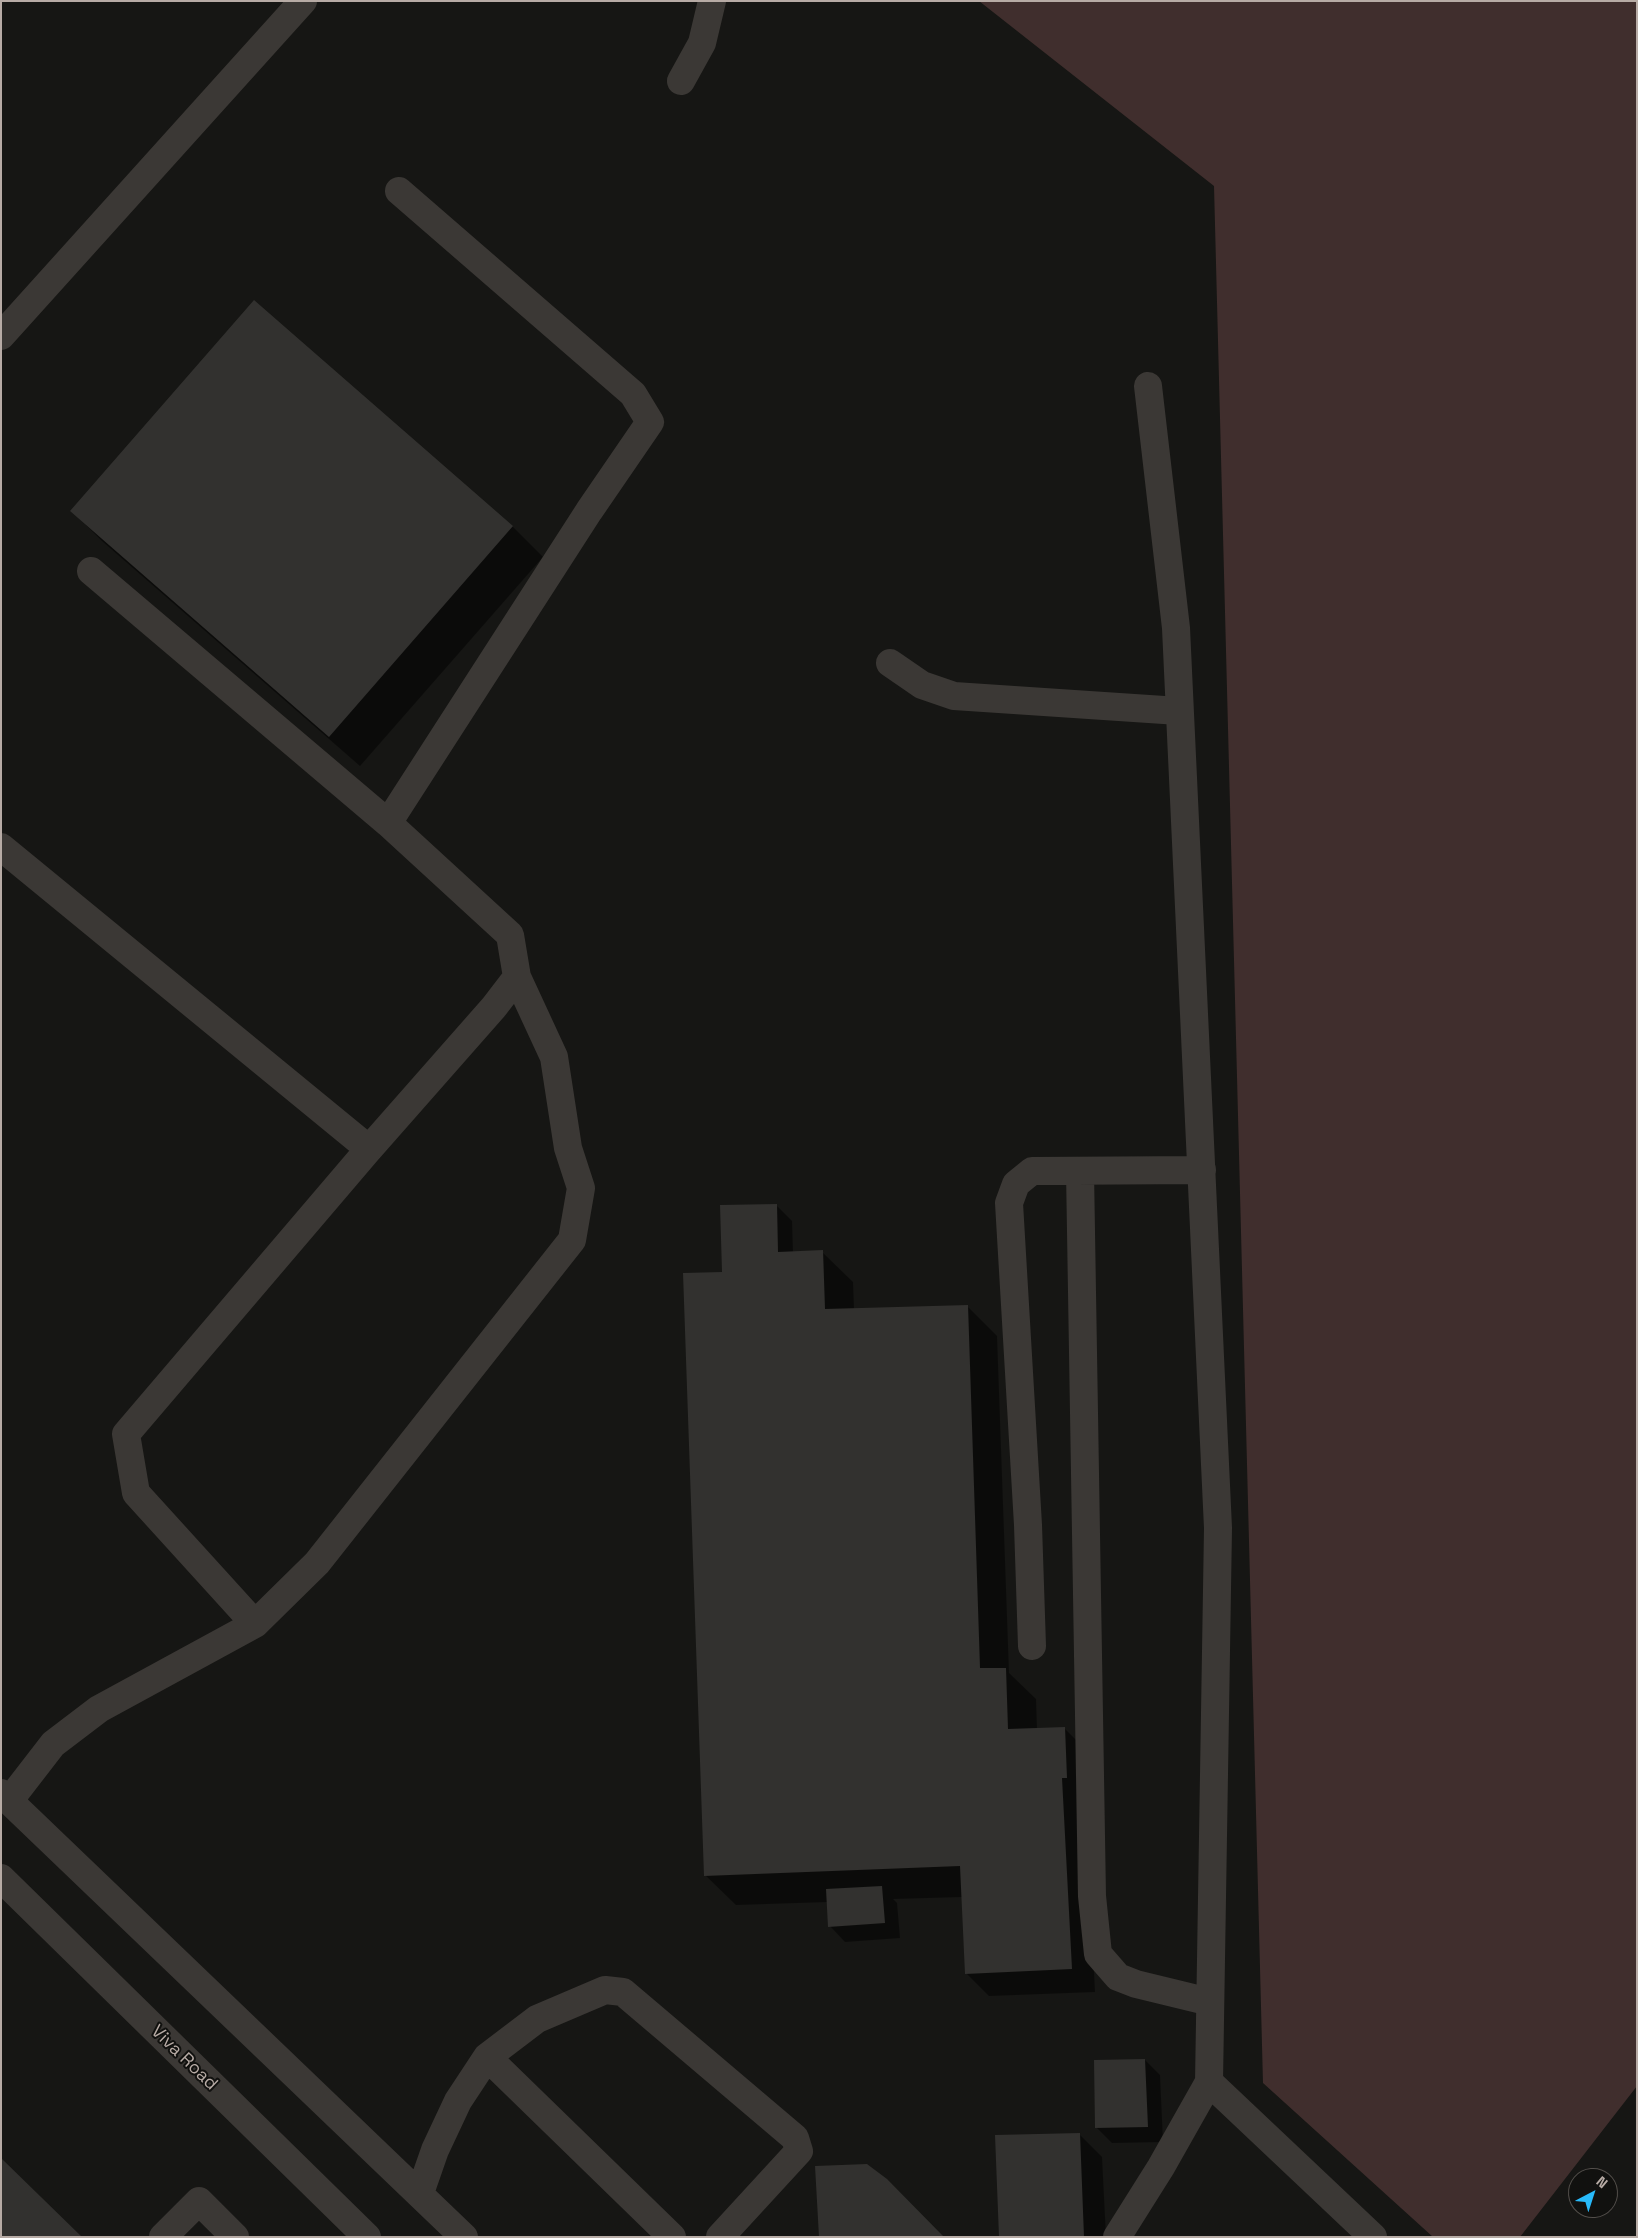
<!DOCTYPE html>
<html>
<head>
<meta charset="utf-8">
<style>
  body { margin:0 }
  #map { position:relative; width:1638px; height:2238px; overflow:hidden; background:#161614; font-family:"Space Grotesk",sans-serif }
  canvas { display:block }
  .frame { position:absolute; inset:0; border:2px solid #b7aba5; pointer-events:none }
  .north { position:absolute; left:1568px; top:2168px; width:50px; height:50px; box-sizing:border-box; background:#11110f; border:1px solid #534f4b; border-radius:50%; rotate:40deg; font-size:14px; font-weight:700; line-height:20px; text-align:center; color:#b7aba5 }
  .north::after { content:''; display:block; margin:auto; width:18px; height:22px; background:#28bafa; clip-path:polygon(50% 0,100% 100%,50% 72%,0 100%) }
</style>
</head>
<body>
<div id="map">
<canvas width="1638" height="2238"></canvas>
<div class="frame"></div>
<div class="north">N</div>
</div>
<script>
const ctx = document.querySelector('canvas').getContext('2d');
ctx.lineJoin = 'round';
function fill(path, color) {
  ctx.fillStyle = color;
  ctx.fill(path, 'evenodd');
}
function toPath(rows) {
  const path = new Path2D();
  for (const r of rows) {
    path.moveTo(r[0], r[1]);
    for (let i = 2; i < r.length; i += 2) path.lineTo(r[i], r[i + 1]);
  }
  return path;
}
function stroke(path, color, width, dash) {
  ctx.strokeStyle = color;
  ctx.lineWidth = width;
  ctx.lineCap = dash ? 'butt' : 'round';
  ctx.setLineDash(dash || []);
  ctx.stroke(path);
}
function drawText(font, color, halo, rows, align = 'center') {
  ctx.font = font + ' "Space Grotesk",sans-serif';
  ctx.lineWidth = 4;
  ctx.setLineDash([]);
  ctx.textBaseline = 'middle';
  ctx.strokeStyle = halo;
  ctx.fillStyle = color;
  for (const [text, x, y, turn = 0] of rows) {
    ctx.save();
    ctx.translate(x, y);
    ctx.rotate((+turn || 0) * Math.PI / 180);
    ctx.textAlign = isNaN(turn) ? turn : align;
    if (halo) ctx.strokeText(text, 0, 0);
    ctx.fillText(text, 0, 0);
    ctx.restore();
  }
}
fill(toPath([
  [979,1,1637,1,1637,2086,1520,2237,1433,2237,1263,2083,1214,186]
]), '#402e2d');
fill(toPath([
  [254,302,513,527,543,557,360,766,102,541,72,511],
  [776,1205,792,1221,793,1253,822,1252,853,1282,854,1309,967,1306,997,1336,1009,1673,1036,1699,1037,1729,1064,1728,1094,1758,1090,1892,1095,1992,989,1996,966,1973,962,1897,893,1899,897,1903,900,1938,845,1942,830,1926,828,1902,736,1905,705,1875,725,1273],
  [1145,2060,1160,2075,1163,2142,1112,2143,1096,2127],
  [1079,2134,1102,2157,1106,2237,1000,2237]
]), '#0007');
fill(toPath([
  [254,300,513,526,329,737,70,511],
  [777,1204,778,1252,823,1250,825,1309,968,1305,980,1668,1006,1668,1008,1729,1065,1727,1067,1778,1062,1778,1072,1969,965,1974,960,1866,704,1876,683,1273,722,1272,720,1205],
  [882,1886,885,1923,828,1927,826,1889],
  [1145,2059,1148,2127,1095,2128,1094,2060],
  [1080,2133,1084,2237,999,2237,995,2135],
  [1,2158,82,2237,1,2237],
  [867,2164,887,2179,944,2237,819,2237,815,2166]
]), '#32312f');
stroke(toPath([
  [681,81,702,43,712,1],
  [1,336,303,1],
  [1148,386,1176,628,1218,1528,1209,2082,1373,2237],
  [890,663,922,685,954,696,1179,711],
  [388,823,589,511,650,422,633,394,399,191],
  [1,847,369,1149,126,1434,136,1493,255,1624],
  [369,1149,494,1007,517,977],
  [1080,1171,1092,1896,1098,1954,1118,1977,1136,1984,1210,2002],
  [1032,1646,1028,1525,1009,1203,1016,1184,1032,1171,1202,1170],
  [1,1793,464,2237],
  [9,1801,53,1744,99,1709,255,1624,317,1563,572,1240,581,1188,568,1148,554,1057,517,977,510,935,388,823,91,571],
  [1,1878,367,2237],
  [487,2057,672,2237],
  [420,2193,435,2150,458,2101,487,2057,537,2019,605,1990,623,1992,795,2138,799,2151,720,2237],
  [163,2237,199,2201,235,2237],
  [1117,2237,1161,2167,1209,2082]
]), '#3b3835', 28);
drawText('18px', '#b7aba5', '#11110f', [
  ["Viva Road",184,2058,44]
]);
</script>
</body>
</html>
